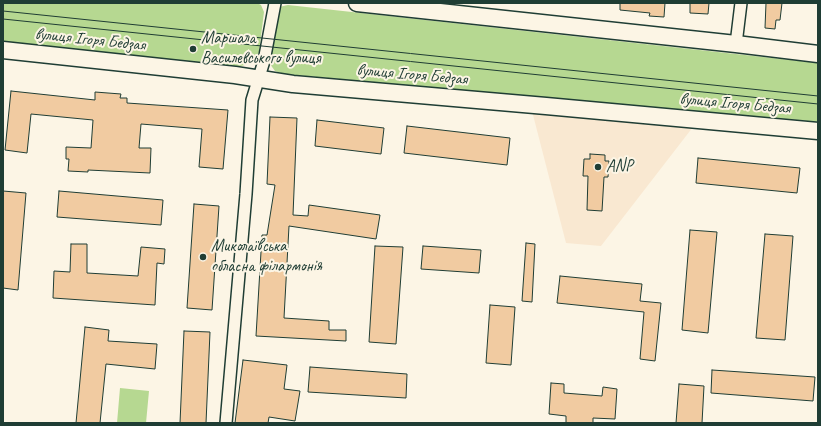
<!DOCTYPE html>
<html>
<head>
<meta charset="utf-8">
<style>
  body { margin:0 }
  #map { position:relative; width:821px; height:426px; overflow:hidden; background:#fcf5e5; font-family:Caveat,sans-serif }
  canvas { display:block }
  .frame { position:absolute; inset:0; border:4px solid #1f3d34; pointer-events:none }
</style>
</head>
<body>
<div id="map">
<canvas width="821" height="426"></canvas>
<div class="frame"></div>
</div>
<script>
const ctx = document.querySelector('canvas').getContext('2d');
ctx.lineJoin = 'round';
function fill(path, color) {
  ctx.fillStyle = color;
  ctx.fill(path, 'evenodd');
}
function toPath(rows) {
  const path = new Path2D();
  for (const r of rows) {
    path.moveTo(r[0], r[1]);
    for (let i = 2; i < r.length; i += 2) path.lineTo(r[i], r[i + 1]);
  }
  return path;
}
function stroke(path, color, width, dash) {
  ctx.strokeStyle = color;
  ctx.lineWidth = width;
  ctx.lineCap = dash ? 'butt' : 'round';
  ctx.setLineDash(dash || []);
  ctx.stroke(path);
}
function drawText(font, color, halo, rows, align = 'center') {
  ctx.font = font + ' Caveat,sans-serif';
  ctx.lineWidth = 4;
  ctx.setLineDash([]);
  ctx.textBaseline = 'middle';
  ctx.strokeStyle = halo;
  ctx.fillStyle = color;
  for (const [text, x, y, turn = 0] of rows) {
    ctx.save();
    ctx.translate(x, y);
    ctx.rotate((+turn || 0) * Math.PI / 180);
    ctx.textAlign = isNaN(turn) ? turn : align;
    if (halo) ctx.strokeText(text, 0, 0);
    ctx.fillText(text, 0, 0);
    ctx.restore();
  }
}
fill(toPath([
  [532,111,693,127,601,246,566,243]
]), '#f9e8d1');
fill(toPath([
  [3,3,257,3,261,5,264,12,259,52,254,60,245,65,236,67,3,44],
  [288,5,818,63,818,122,284,74,275,71,267,60,279,7],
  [120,388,149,391,146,423,117,423]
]), '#b6d891');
const building = toPath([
  [620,3,665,3,664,17,649,16,650,13,620,10,620,3],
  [690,3,709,3,708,14,690,13,690,3],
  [766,3,782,3,780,20,776,20,775,29,765,28,766,3],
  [11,91,95,100,95,92,121,94,120,98,127,98,127,103,228,110,223,169,199,167,202,129,141,124,139,148,151,148,150,173,88,170,88,172,68,171,69,159,66,159,66,147,91,148,93,120,31,114,27,153,5,150,11,91],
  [270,117,297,118,293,215,308,216,309,205,380,215,376,239,289,226,284,318,329,321,329,330,346,330,346,341,256,336,262,235,267,235,275,185,267,184,270,117],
  [317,120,384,128,381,154,315,146,317,120],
  [407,126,510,138,507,165,404,153,407,126],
  [590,154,605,155,605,161,609,161,608,177,604,177,602,211,587,210,588,176,583,176,584,159,590,159,590,154],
  [698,158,800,168,797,193,696,183,698,158],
  [3,191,26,193,18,290,3,288,3,191],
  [59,191,163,200,161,225,57,217,59,191],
  [194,204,219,206,212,310,187,308,194,204],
  [690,230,717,232,708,333,682,330,690,230],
  [765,234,793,236,785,340,756,338,765,234],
  [526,243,535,244,532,302,522,301,526,243],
  [71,244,87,244,87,273,138,276,141,247,165,249,164,264,157,263,155,305,53,298,54,271,70,272,71,244],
  [375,246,403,247,396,344,369,342,375,246],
  [423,246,481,250,479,273,421,269,423,246],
  [560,276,642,284,640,301,661,303,655,361,640,359,644,312,557,303,560,276],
  [490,305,515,307,511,365,486,363,490,305],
  [85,327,109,330,108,341,157,344,155,369,106,364,100,423,76,423,85,327],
  [184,331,210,332,206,423,180,423,184,331],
  [243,360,287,365,284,389,300,391,295,421,269,417,268,423,235,423,243,360],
  [310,367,407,374,406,398,308,392,310,367],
  [712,370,815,377,813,401,711,393,712,370],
  [551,383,564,384,564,393,602,396,603,387,617,389,615,419,593,418,593,423,566,423,566,416,549,414,551,383],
  [679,384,704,386,702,423,676,423,679,384]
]);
fill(building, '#f1cba1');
stroke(building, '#1f3d34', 1);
const street = toPath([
  [736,44,741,3],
  [226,423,246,194,252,100,264,61,275,3]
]);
const secondary = toPath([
  [357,3,736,44,818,54],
  [3,50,235,75,293,84,546,106,818,131]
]);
stroke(street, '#1f3d34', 14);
stroke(secondary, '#1f3d34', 19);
stroke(street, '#fcf5e5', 11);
stroke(secondary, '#fcf5e5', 16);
stroke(toPath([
  [3,11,818,96],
  [3,19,818,104]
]), '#1f3d34', 1);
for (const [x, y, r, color] of [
  [193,49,4,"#1f3d34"],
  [598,167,4,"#1f3d34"],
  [203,257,4,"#1f3d34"]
]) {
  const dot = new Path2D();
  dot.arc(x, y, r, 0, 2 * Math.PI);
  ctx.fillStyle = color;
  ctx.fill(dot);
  stroke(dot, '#fcf5e5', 1.5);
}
drawText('17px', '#1f3d34', '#fcf5e5', [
  ["Маршала",201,39],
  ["Василевського вулиця",201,59],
  ["ANP",606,167],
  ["Миколаївська",211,247],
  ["обласна філармонія",211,267]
], 'left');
drawText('17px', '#1f3d34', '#fcf5e5', [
  ["вулиця Ігоря Бедзая",90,40,6],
  ["вулиця Ігоря Бедзая",412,75,5],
  ["вулиця Ігоря Бедзая",735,104,5]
]);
</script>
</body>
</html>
